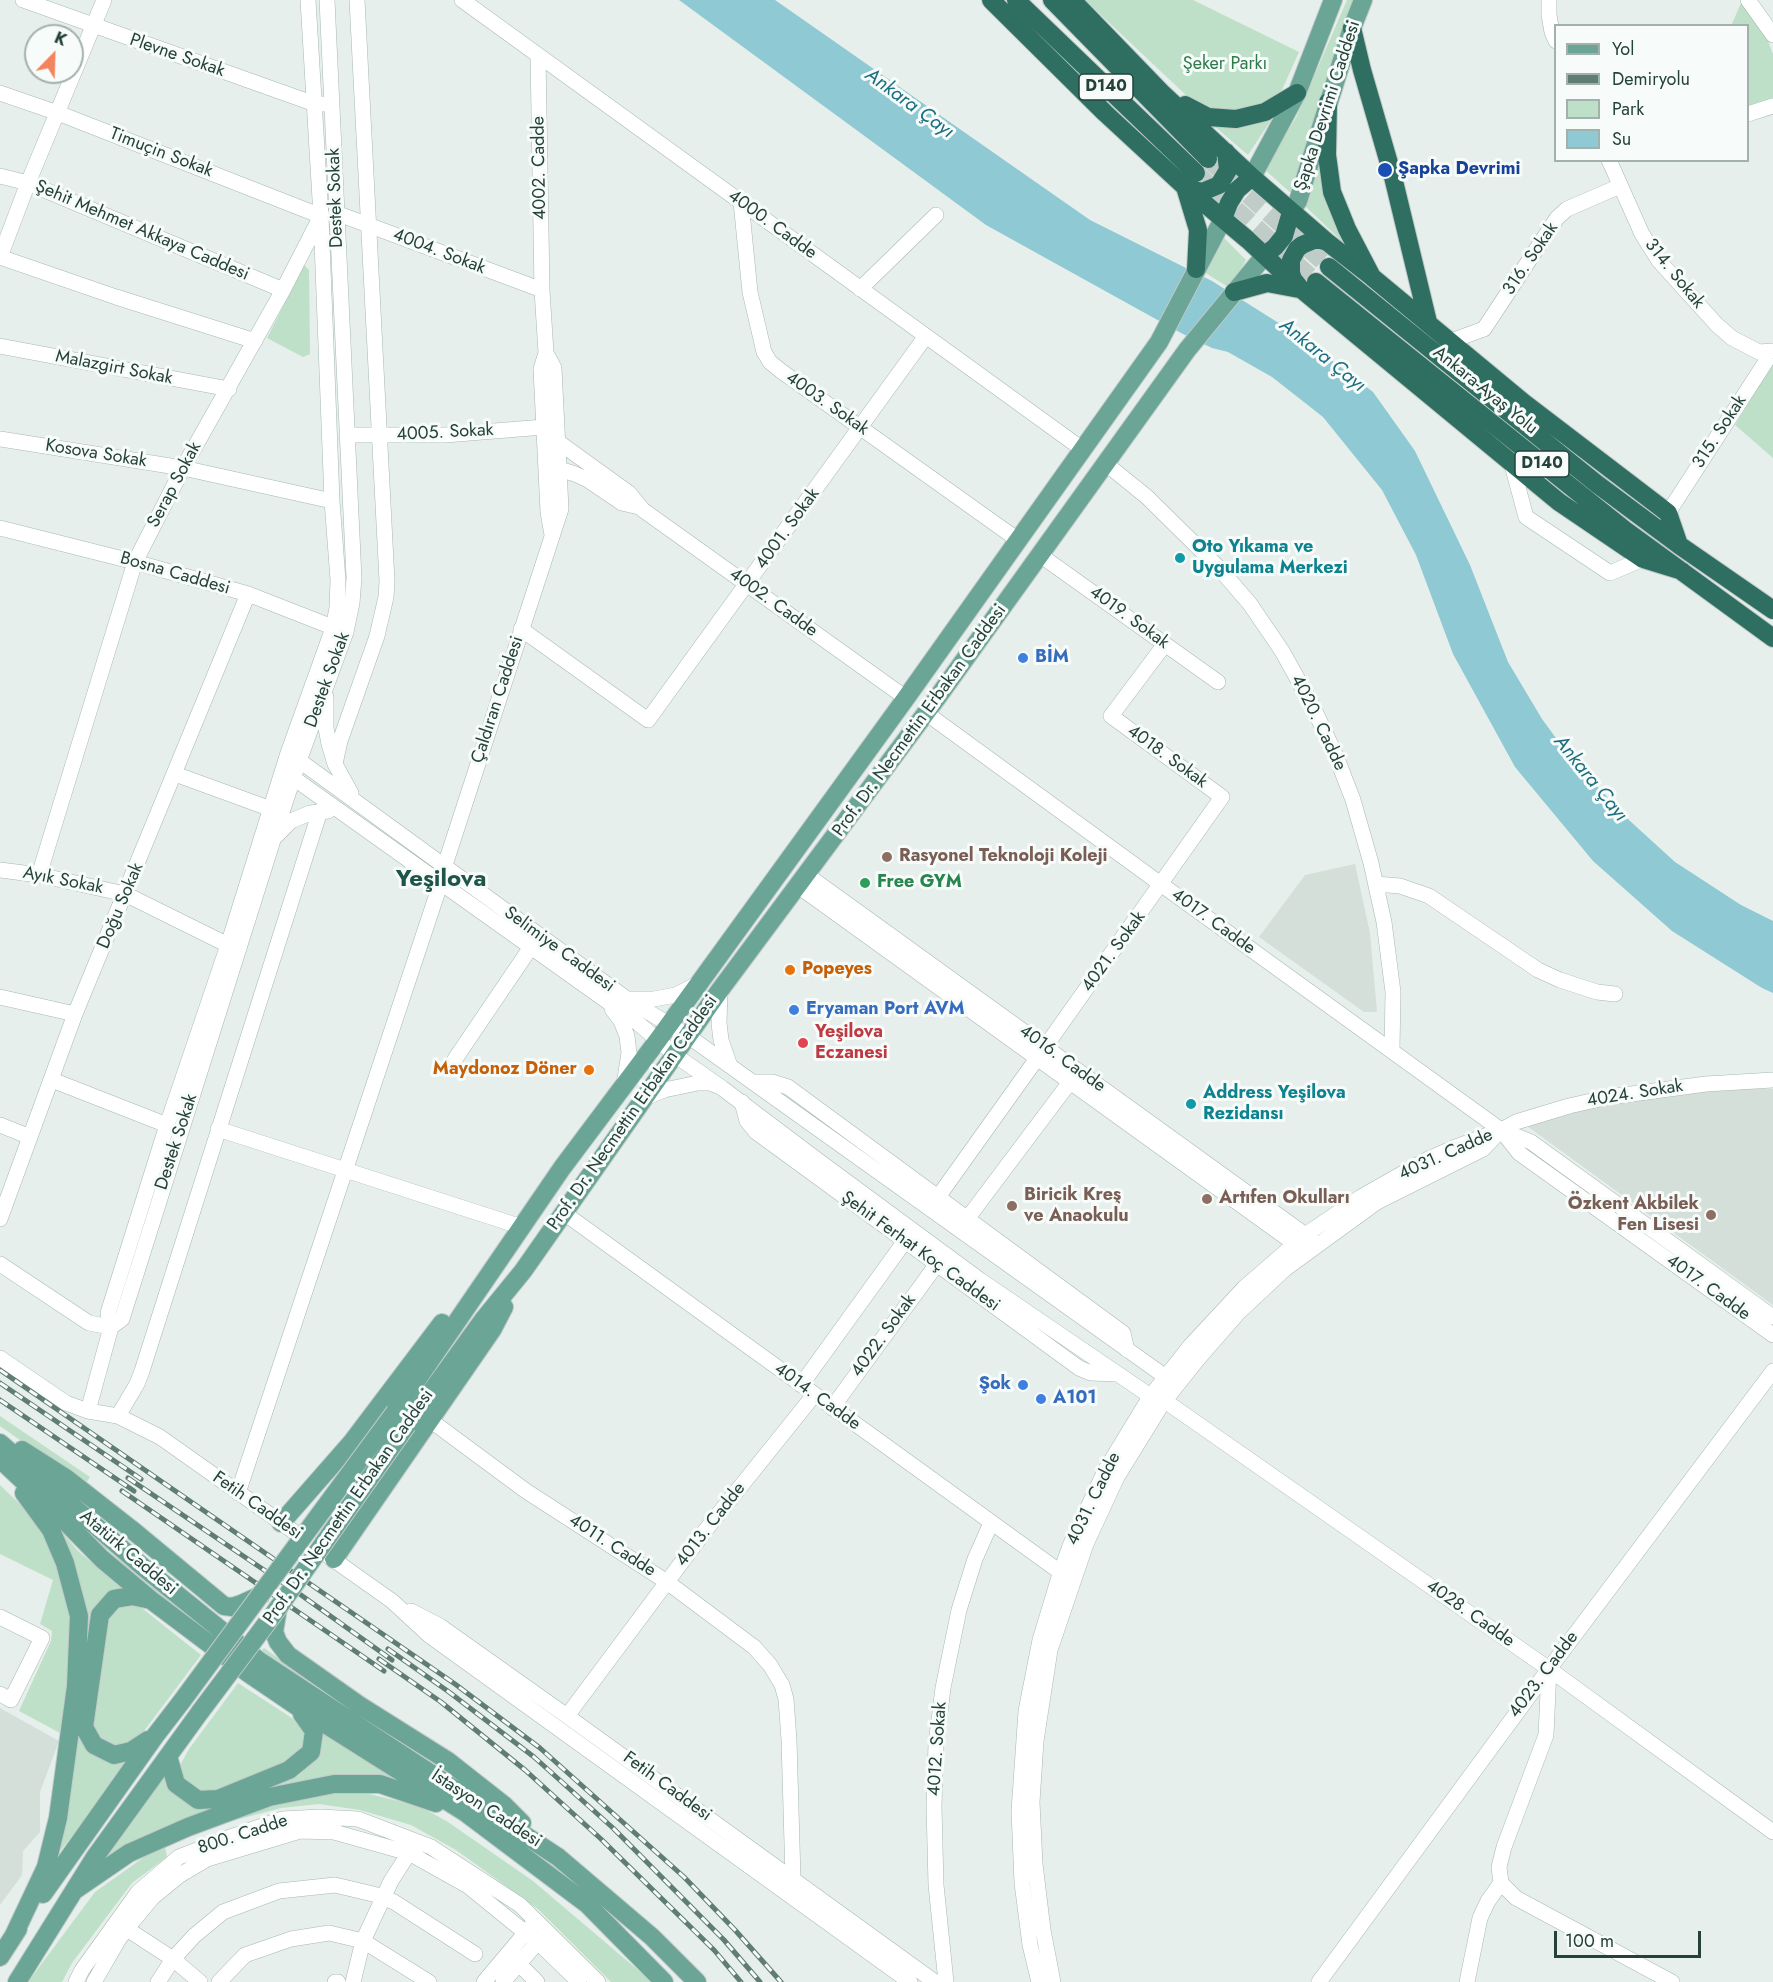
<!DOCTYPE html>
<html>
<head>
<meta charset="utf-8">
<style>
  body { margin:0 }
  #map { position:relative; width:1773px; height:1982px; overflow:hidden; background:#e6efeb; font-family:Jost,sans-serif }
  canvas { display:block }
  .legend { position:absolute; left:1554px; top:24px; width:195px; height:138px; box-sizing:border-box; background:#f7fbf9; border:2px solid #a3b1ad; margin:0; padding:8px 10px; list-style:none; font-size:18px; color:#24423a }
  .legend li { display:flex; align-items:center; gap:12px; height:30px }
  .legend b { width:30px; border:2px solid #a3b1ad }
  .north { position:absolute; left:24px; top:24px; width:60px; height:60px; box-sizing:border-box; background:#f7fbf9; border:2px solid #a3b1ad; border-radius:50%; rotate:23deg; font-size:16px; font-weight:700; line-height:24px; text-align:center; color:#24423a }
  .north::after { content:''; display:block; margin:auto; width:21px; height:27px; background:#f4845f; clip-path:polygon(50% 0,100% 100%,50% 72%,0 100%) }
  .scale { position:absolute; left:1554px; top:1931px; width:147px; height:27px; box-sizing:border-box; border:3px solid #24423a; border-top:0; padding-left:8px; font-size:18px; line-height:21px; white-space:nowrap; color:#24423a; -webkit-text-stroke:4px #f7fbf9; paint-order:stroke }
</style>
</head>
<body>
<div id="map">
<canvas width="1773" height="1982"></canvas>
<ul class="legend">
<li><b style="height:8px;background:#6aa596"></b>Yol</li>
<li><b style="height:8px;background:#5f7d75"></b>Demiryolu</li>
<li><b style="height:16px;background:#bfe0c8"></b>Park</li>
<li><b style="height:16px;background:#8ec9d4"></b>Su</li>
</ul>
<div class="north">K</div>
<div class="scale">100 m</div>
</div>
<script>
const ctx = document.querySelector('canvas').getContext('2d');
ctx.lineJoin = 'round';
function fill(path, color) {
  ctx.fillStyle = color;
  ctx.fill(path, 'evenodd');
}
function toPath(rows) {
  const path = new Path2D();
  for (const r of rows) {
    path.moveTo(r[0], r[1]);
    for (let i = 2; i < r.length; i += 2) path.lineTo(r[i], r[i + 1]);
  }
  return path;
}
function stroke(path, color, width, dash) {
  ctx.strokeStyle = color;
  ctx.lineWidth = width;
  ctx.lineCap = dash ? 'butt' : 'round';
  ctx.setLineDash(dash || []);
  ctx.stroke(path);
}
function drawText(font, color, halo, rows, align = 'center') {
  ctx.font = font + ' Jost,sans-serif';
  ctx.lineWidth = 6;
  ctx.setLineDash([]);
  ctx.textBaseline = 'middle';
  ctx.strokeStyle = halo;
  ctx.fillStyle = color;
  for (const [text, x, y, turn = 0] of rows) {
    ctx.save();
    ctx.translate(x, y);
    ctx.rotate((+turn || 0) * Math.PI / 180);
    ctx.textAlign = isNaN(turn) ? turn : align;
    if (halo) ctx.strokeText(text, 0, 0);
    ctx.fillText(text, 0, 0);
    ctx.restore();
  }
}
fill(toPath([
  [1355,864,1370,933,1377,1012,1364,1012,1259,937,1305,875],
  [1735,1088,1773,1089,1773,1305,1527,1126,1570,1108,1644,1096],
  [0,1708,59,1741,40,1792,40,1832,23,1851,22,1875,0,1905]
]), '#d4dfda');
fill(toPath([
  [1085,0,1193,0,1299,52,1282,90,1265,105,1241,111,1212,109,1188,97],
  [1347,0,1355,0,1292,194,1264,169,1296,118],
  [1741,3,1766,36,1773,54,1773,101,1748,108,1748,26,1731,26],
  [1275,114,1248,155,1213,125],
  [1320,161,1346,245,1305,206],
  [1223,237,1246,260,1238,275,1228,287,1204,272],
  [304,265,309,270,310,354,303,357,267,338],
  [1772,364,1773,366,1773,458,1735,425],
  [0,1416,90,1477,86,1483,65,1472,0,1426],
  [0,1485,26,1510,51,1548,59,1569,57,1572,60,1574,68,1598,70,1630,69,1673,60,1733,19,1711,51,1641,52,1631,40,1624,53,1580,0,1554],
  [40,1489,183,1611,216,1635,213,1639,157,1595],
  [48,1515,77,1550,105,1574,120,1582,134,1594,112,1595,88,1649],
  [126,1603,138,1605,201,1655,141,1735,116,1752,99,1744,90,1729,106,1616,116,1607],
  [264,1648,346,1705,458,1780,457,1781,281,1667,261,1651],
  [238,1683,301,1724,306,1740,298,1759,210,1796,184,1785,179,1767,189,1749],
  [316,1725,410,1783,326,1777,268,1787,298,1776,314,1761],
  [76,1729,90,1751,105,1761,120,1764,134,1758,53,1860],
  [167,1771,169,1782,176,1795,195,1806,216,1810,130,1844,100,1861],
  [365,1793,419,1806,448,1822,533,1881,652,1982,611,1982,539,1910,456,1850,411,1825,360,1810,319,1804,281,1808,228,1822,263,1807,314,1794],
  [165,1847,167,1857,132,1883,72,1963,62,1982,28,1982,95,1892,147,1855]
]), '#bfe0c8');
fill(toPath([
  [679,0,775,0,1090,220,1212,281,1304,339,1373,392,1415,451,1470,565,1508,662,1542,719,1572,760,1630,821,1675,862,1741,905,1773,921,1773,993,1762,988,1672,931,1593,861,1515,767,1453,654,1416,555,1382,490,1323,417,1272,377,1228,352,1212,348,1181,333,986,225]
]), '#8ec9d4');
stroke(toPath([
  [1208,159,1329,267],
  [1196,173,1316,282]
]), '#bfccc8', 18, [18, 9]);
const minor = toPath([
  [23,0,315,104,324,104],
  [462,0,1082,449],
  [1549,0,1549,15,1552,32,1556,41],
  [1748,0,1773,35],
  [0,93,58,113,321,216,283,290,183,468,135,562,39,875],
  [1748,114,1773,106],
  [1609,160,1642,234,1659,261,1717,325,1732,338,1759,352,1773,351],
  [0,176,28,183,283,290],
  [741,202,750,292,764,352,770,362,781,371,1018,540],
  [336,213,542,290],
  [0,257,28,183,104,0],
  [0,257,116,297,255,341],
  [860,289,936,215],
  [1451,341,1484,329,1557,218,1567,209,1620,186],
  [0,346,229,389],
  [546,353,541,369,548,512,552,535],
  [347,435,445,435,544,427],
  [0,439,183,468,332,501],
  [544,441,557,441,629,493,643,510,906,698],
  [1105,463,1147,497,1219,568,1250,604,1282,651,1312,705,1336,756,1353,800,1371,863,1384,922,1393,992,1392,1050],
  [1512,465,1526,517,1610,573,1643,559],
  [550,470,559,469,575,474,588,480,622,503,639,507],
  [1668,513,1772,352],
  [0,528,135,562,248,594,340,630],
  [1040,555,1218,682],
  [521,629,648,720,926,336],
  [326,697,326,728,329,744,335,764,351,793],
  [926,713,1162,885,1501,1130,1531,1142,1773,1317],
  [293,756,627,999,688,1036,1177,1385],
  [335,764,340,741,377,636,386,597,387,581,357,0],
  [285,772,639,1024,675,1055,722,1088,820,1162,980,1280,1162,1404],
  [175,774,271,809],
  [276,836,291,821,310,813,328,811],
  [445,865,561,509,554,368,546,353,542,290,538,55],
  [0,870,39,875,125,894,228,945],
  [807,875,1311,1239],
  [1376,884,1400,886,1429,896,1538,970,1560,980,1597,992,1615,994],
  [798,886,1302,1249],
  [720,990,719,1023,721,1040,730,1066],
  [0,997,75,1014],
  [628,999,654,999,676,995,699,983],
  [612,1009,621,1021,627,1036,629,1053,624,1085],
  [1045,1047,1222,797,1111,716,1165,644],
  [455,1059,531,947],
  [52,1080,167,1125],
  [753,1082,772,1082,788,1087,1123,1333,1127,1350],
  [645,1098,664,1090,698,1083,710,1083,718,1086],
  [742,1102,747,1121,756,1132,1079,1368,1091,1373,1117,1374],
  [0,1125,30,1137],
  [218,1129,522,1227],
  [1501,1130,1519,1153,1773,1335],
  [938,1197,1038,1057],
  [564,1213,1067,1577],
  [0,1219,75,1014,248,594],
  [967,1219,1070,1082],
  [0,1264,89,1323,111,1327],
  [111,1327,122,1319,280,818,299,761,346,632,352,603,354,578,327,0],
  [0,1358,66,1403,88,1411,118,1416,160,1437,392,1601,430,1636,910,1982],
  [801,1385,905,1241],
  [1165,1401,1549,1669,1773,1832],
  [832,1408,937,1264],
  [88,1411,111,1327,108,1313,167,1125,228,945,288,753,333,628,337,608,338,580,332,501,321,216,308,0],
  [118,1416,137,1384,142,1371,320,811],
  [430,1420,526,1491,667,1582,754,1647,770,1665,782,1685,786,1699,789,1740,793,1878],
  [238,1493,441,882],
  [411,1611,440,1626,567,1716,935,1982],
  [0,1617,42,1638,11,1700,0,1694],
  [1549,1669,1546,1735,1504,1847,1499,1867,1501,1883,1516,1898,1672,1982],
  [567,1716,708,1527,814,1395],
  [127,1929,173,1959,200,1982],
  [518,1963,537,1982],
  [76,1982,82,1970,138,1892,179,1857,233,1836,282,1819,320,1817,358,1819,431,1847,520,1905,598,1982],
  [94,1982,119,1939,133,1921,153,1897,180,1875,207,1859,300,1831,334,1832,409,1853,468,1886,543,1947,579,1982],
  [158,1982,173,1959,194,1936,223,1912,279,1891,335,1885,377,1895,394,1902,475,1954],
  [219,1982,245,1955,291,1939,329,1933,363,1941,429,1982],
  [335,1982,338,1982],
  [353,1982,363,1941,391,1881,409,1853],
  [484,1982,532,1925],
  [503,1982,543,1936],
  [946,1982,936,1885,934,1806,936,1744,943,1688,959,1610,975,1559,991,1523],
  [1039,1982,1030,1945,1022,1883,1019,1811,1026,1711,1040,1640,1060,1574,1070,1546,1105,1471,1150,1397,1191,1345,1244,1288,1305,1235,1361,1197,1428,1159,1453,1148,1501,1130,1516,1122,1569,1106,1609,1097,1706,1084,1773,1080],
  [1053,1982,1043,1930,1035,1864,1032,1802,1036,1741,1050,1650,1086,1544,1117,1477,1162,1404,1197,1360,1238,1313,1285,1269,1377,1202,1483,1149,1499,1132],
  [1319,1982,1549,1669,1773,1371],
  [1467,1982,1480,1918,1488,1901,1501,1883]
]);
const major = toPath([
  [1252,177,1297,93,1333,0],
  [1291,212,1298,201,1352,28,1363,0],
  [395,1412,562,1168,658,1040,906,698,1159,342,1223,219],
  [407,1425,483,1320,523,1271,720,990,937,698,1187,350,1265,255],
  [0,1443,143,1567,258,1660,558,1857,652,1937,697,1982],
  [22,1450,66,1478,131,1529,224,1606,232,1607,241,1604,261,1595],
  [0,1459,55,1511,102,1559,151,1600,248,1673,298,1707,466,1813,587,1904,664,1982],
  [281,1523,352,1442,442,1323],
  [334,1559,492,1330,504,1307],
  [278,1608,274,1632,278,1642,288,1655,359,1705,448,1761,504,1805,522,1823],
  [148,1740,131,1751,114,1755,94,1745,84,1727,100,1615,114,1599,132,1596,151,1600],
  [168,1756,176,1784,198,1800,218,1799,289,1770,311,1752,314,1731,302,1714],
  [75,1890,129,1853,188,1827,269,1797,334,1784,380,1784,436,1803],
  [43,1894,155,1736,182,1701],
  [13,1937,46,1867,58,1818,76,1686,79,1616,65,1563,51,1530,24,1493],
  [0,1957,18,1929],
  [17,1982,95,1857,200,1712]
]);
const highway = toPath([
  [991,0,1105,113,1185,187,1248,240,1295,284],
  [1016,0,1196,173],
  [1052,0,1208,159],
  [1072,0,1161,92,1252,177,1327,242],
  [1352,28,1362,70,1393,177,1428,322],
  [1328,102,1327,155,1332,192,1347,229,1372,277,1524,403,1668,513,1679,545],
  [1185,105,1208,117,1236,119,1265,112,1297,93],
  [1185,187,1198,230,1196,269],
  [1186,188,1202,192,1219,185,1228,170,1226,152],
  [1223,219,1229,203,1237,190,1252,177],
  [1265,255,1275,247,1284,236,1291,212],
  [1329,267,1597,484,1679,545,1773,610],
  [1372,277,1327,242,1321,240,1314,240,1302,245,1297,249,1291,260,1291,273,1293,279,1301,289,1559,502,1643,559,1682,571],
  [1316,282,1625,530,1773,638],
  [1234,292,1267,283,1299,289]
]);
stroke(minor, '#a8b8b2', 16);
stroke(major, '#c2cac8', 20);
stroke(highway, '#c2cac8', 20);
stroke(minor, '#fff', 15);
stroke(major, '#6aa596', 18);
stroke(highway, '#2f6f62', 18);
const rail = toPath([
  [0,1370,455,1684,540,1748,684,1877,735,1930,781,1982],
  [0,1383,141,1479],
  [0,1400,134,1491],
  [128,1478,301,1595,392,1660],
  [122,1491,384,1671],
  [388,1649,449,1692,534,1757,613,1828,724,1940,760,1982],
  [379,1659,441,1702,525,1770,601,1839,714,1950,741,1982]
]);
stroke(rail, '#5f7d75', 5);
stroke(rail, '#f7fbf9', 3, [9]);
const majorBridge = toPath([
  [182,1701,395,1412],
  [200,1712,278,1608,407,1425]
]);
stroke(majorBridge, '#c2cac8', 20, []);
stroke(majorBridge, '#6aa596', 18);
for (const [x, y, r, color] of [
  [1385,170,8,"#1a4fb4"],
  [1180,558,6,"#0f9aa8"],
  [1023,658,6,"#3f7fe0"],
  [887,857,6,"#8d6e63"],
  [865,883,6,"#2e9e5b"],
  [790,970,6,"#e8710a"],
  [794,1010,6,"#3f7fe0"],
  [803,1043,6,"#e0444e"],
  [589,1070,6,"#e8710a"],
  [1191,1104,6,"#0f9aa8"],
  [1207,1199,6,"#8d6e63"],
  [1012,1206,6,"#8d6e63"],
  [1711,1215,6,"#8d6e63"],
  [1023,1385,6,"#3f7fe0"],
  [1041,1399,6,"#3f7fe0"]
]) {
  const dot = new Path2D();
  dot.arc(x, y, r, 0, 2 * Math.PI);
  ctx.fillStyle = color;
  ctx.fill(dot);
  stroke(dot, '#f7fbf9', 2);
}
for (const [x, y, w] of [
  [1106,87,54],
  [1542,464,54]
]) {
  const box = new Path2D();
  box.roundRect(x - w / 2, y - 13, w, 26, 4.5);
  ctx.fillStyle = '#f7fbf9';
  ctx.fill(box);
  stroke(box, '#24423a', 1.5);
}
drawText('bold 16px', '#24423a', null, [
  ["D140",1106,87],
  ["D140",1542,464]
]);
drawText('18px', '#24423a', '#f7fbf9', [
  ["Plevne Sokak",177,56,19],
  ["Şapka Devrimi Caddesi",1328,106,-72],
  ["Timuçin Sokak",161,153,21],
  ["4002. Cadde",540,168,-91],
  ["Destek Sokak",336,198,-92],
  ["4000. Cadde",772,225,36],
  ["Şehit Mehmet Akkaya Caddesi",142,231,23],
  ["4004. Sokak",439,252,21],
  ["316. Sokak",1531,259,-56],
  ["314. Sokak",1674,274,51],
  ["Malazgirt Sokak",114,368,11],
  ["Ankara-Ayaş Yolu",1485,391,39],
  ["4003. Sokak",827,404,35],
  ["315. Sokak",1720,432,-57],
  ["4005. Sokak",445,433,-3],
  ["Kosova Sokak",96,454,9],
  ["Serap Sokak",175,485,-62],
  ["4001. Sokak",788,529,-54],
  ["Bosna Caddesi",175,574,16],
  ["4002. Cadde",773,603,36],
  ["4019. Sokak",1129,618,36],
  ["Destek Sokak",328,680,-70],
  ["Çaldıran Caddesi",498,700,-72],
  ["Prof. Dr. Necmettin Erbakan Caddesi",920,721,-54],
  ["4020. Cadde",1318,723,64],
  ["4018. Sokak",1167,757,36],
  ["Ayık Sokak",63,881,11],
  ["Doğu Sokak",121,906,-67],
  ["4017. Cadde",1213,922,36],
  ["Selimiye Caddesi",559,950,36],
  ["4021. Sokak",1114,952,-54],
  ["4016. Cadde",1062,1059,36],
  ["4024. Sokak",1635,1094,-9],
  ["Prof. Dr. Necmettin Erbakan Caddesi",633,1113,-55],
  ["Destek Sokak",177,1142,-72],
  ["4031. Cadde",1446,1155,-24],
  ["Şehit Ferhat Koç Caddesi",920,1252,36],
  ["4017. Cadde",1708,1288,36],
  ["4022. Sokak",884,1336,-54],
  ["4014. Cadde",817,1397,36],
  ["4031. Cadde",1094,1499,-64],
  ["Fetih Caddesi",257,1506,35],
  ["Prof. Dr. Necmettin Erbakan Caddesi",349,1507,-55],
  ["4013. Cadde",711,1525,-52],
  ["4011. Cadde",612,1546,33],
  ["Atatürk Caddesi",128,1553,40],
  ["4028. Cadde",1470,1614,35],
  ["4023. Cadde",1544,1675,-53],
  ["4012. Sokak",938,1749,-86],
  ["Fetih Caddesi",667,1787,36],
  ["İstasyon Caddesi",486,1809,33],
  ["800. Cadde",243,1835,-18]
]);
drawText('18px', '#2d7a4b', '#f7fbf9', [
  ["Şeker Parkı",1225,65]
]);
drawText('bold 18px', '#164399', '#f7fbf9', [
  ["Şapka Devrimi",1398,170]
], 'left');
drawText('bold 18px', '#0d838f', '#f7fbf9', [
  ["Oto Yıkama ve",1192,548],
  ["Uygulama Merkezi",1192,569],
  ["Address Yeşilova",1203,1094],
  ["Rezidansı",1203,1115]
], 'left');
drawText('bold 18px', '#366cbe', '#f7fbf9', [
  ["BİM",1035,658],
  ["Eryaman Port AVM",806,1010],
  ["Şok",1011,1385,"right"],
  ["A101",1053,1399]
], 'left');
drawText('bold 18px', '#785e54', '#f7fbf9', [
  ["Rasyonel Teknoloji Koleji",899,857],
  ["Biricik Kreş",1024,1196],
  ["ve Anaokulu",1024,1217],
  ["Artıfen Okulları",1219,1199],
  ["Özkent Akbilek",1699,1205,"right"],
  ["Fen Lisesi",1699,1226,"right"]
], 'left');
drawText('bold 18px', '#27864d', '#f7fbf9', [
  ["Free GYM",877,883]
], 'left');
drawText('bold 18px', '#c56008', '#f7fbf9', [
  ["Popeyes",802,970],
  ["Maydonoz Döner",577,1070,"right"]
], 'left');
drawText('bold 18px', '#be3a42', '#f7fbf9', [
  ["Yeşilova",815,1033],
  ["Eczanesi",815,1054]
], 'left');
drawText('italic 20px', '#1c6f80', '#f7fbf9', [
  ["Ankara Çayı",909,104,36],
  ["Ankara Çayı",1322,356,39],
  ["Ankara Çayı",1590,779,51]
]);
drawText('bold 24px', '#1f5548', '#f7fbf9', [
  ["Yeşilova",441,880]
]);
</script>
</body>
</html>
